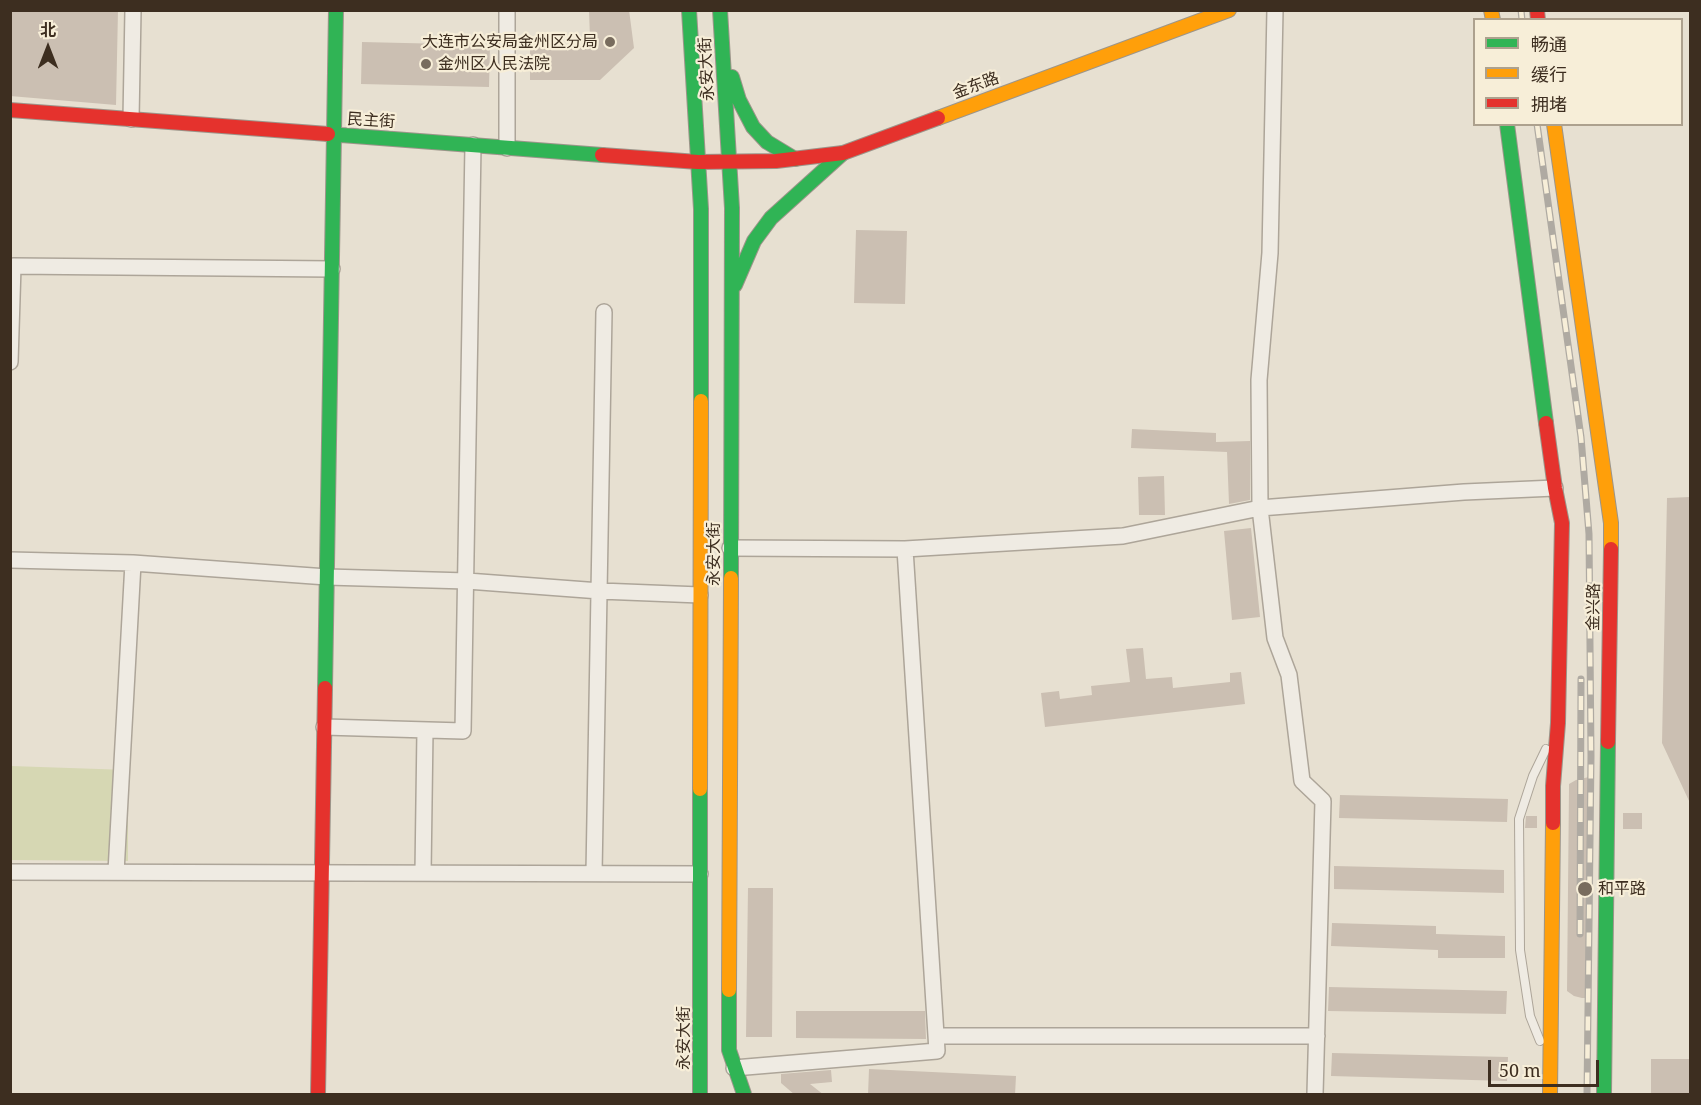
<!DOCTYPE html>
<html>
<head>
<meta charset="utf-8">
<style>
  body { margin:0 }
  #map { position:relative; width:1701px; height:1105px; overflow:hidden; background:#e7e0d1; font-family:"Noto Serif","Noto Sans SC",serif }
  canvas { display:block }
  .frame { position:absolute; inset:0; border:12px solid #3d2e20; pointer-events:none }
  .legend { position:absolute; left:1473px; top:18px; width:210px; height:108px; box-sizing:border-box; background:#f7eed8; border:2px solid #ada18e; margin:0; padding:8px 10px; list-style:none; font-size:18px; color:#3d2e20 }
  .legend li { display:flex; align-items:center; gap:12px; height:30px }
  .legend b { width:30px; border:2px solid #ada18e }
  .north { position:absolute; left:18px; top:18px; width:60px; height:60px; -webkit-text-stroke:4px #f7eed8; paint-order:stroke; rotate:0deg; font-size:16px; font-weight:700; line-height:24px; text-align:center; color:#3d2e20 }
  .north::after { content:''; display:block; margin:auto; width:21px; height:27px; background:#3d2e20; clip-path:polygon(50% 0,100% 100%,50% 72%,0 100%) }
  .scale { position:absolute; left:1488px; top:1060px; width:111px; height:27px; box-sizing:border-box; border:3px solid #3d2e20; border-top:0; padding-left:8px; font-size:18px; line-height:21px; white-space:nowrap; color:#3d2e20; -webkit-text-stroke:4px #f7eed8; paint-order:stroke }
</style>
</head>
<body>
<div id="map">
<canvas width="1701" height="1105"></canvas>
<div class="frame"></div>
<ul class="legend">
<li><b style="height:8px;background:#30b455"></b>畅通</li>
<li><b style="height:8px;background:#ff9f0a"></b>缓行</li>
<li><b style="height:8px;background:#e5322d"></b>拥堵</li>
</ul>
<div class="north">北</div>
<div class="scale">50 m</div>
</div>
<script>
const ctx = document.querySelector('canvas').getContext('2d');
ctx.lineJoin = 'round';
function fill(path, color) {
  ctx.fillStyle = color;
  ctx.fill(path, 'evenodd');
}
function toPath(rows) {
  const path = new Path2D();
  for (const r of rows) {
    path.moveTo(r[0], r[1]);
    for (let i = 2; i < r.length; i += 2) path.lineTo(r[i], r[i + 1]);
  }
  return path;
}
function stroke(path, color, width, dash) {
  ctx.strokeStyle = color;
  ctx.lineWidth = width;
  ctx.lineCap = dash ? 'butt' : 'round';
  ctx.setLineDash(dash || []);
  ctx.stroke(path);
}
function drawText(font, color, halo, rows, align = 'center') {
  ctx.font = font + ' "Noto Serif","Noto Sans SC",serif';
  ctx.lineWidth = 4.5;
  ctx.setLineDash([]);
  ctx.textBaseline = 'middle';
  ctx.strokeStyle = halo;
  ctx.fillStyle = color;
  for (const [text, x, y, turn = 0] of rows) {
    ctx.save();
    ctx.translate(x, y);
    ctx.rotate((+turn || 0) * Math.PI / 180);
    ctx.textAlign = isNaN(turn) ? turn : align;
    if (halo) ctx.strokeText(text, 0, 0);
    ctx.fillText(text, 0, 0);
    ctx.restore();
  }
}
fill(toPath([
  [11,766,128,770,128,861,11,860]
]), '#d6d7b3');
fill(toPath([
  [10,10,118,10,116,105,10,96],
  [589,10,629,10,634,48,600,80,530,80,530,46,584,47,590,38],
  [362,42,490,45,489,87,361,84],
  [856,230,907,231,905,304,854,303],
  [1132,429,1216,433,1216,442,1250,441,1250,500,1229,504,1227,452,1131,448],
  [1164,476,1165,515,1139,515,1138,477],
  [1690,497,1690,803,1662,743,1667,498],
  [1251,528,1260,617,1232,620,1224,531],
  [1143,648,1146,679,1172,677,1173,688,1230,682,1230,673,1241,672,1245,704,1045,727,1041,693,1059,691,1060,699,1092,695,1091,686,1130,682,1126,649],
  [1589,777,1592,778,1589,998,1582,998,1574,996,1567,991,1569,787,1569,784,1576,780],
  [1340,795,1508,799,1507,822,1339,818],
  [1623,813,1642,813,1642,829,1623,829],
  [1526,816,1537,816,1537,828,1525,828],
  [1334,866,1504,870,1504,893,1334,889],
  [748,888,773,888,772,1037,746,1037],
  [1332,923,1436,926,1436,934,1505,936,1505,958,1438,958,1438,950,1331,946],
  [1329,987,1507,991,1506,1014,1328,1011],
  [796,1011,925,1011,926,1039,796,1038],
  [1332,1053,1508,1057,1507,1081,1331,1076],
  [1651,1059,1690,1059,1690,1095,1651,1095],
  [869,1069,1016,1076,1015,1095,868,1095],
  [831,1070,832,1082,810,1084,824,1095,795,1095,781,1083,781,1074]
]), '#cbbfb2');
const lane = toPath([
  [1540,1041,1530,1016,1520,950,1519,819,1533,776,1546,749]
]);
const street = toPath([
  [1275,10,1270,253,1259,380,1260,508,1275,638,1289,675,1302,781,1323,801,1315,1094],
  [131,119,133,10],
  [507,148,507,10],
  [10,362,13,266,332,269],
  [730,548,905,549,937,1051,734,1068],
  [905,549,1123,536,1260,508,1464,492,1555,488],
  [10,560,133,563,327,577,467,581,600,591,700,595],
  [324,727,463,731,473,145],
  [10,872,700,874],
  [116,872,133,563],
  [423,873,425,730],
  [594,873,604,312],
  [936,1036,1317,1036]
]);
const fast = toPath([
  [689,10,701,209,701,401],
  [720,10,732,208,731,578],
  [732,77,739,100,753,127,767,142,795,159],
  [1507,124,1546,423],
  [328,134,602,155],
  [735,285,754,241,771,218,843,153],
  [325,688,336,10],
  [729,990,729,1050,744,1094],
  [700,1094,700,789],
  [1604,1094,1608,742]
]);
const slow = toPath([
  [1491,10,1493,20],
  [938,118,1229,10],
  [1554,124,1611,523,1611,549],
  [700,789,701,401],
  [729,990,731,578],
  [1550,1094,1553,823]
]);
const jam = toPath([
  [1537,10,1538,20],
  [10,110,328,134],
  [602,155,698,162,776,161,843,153,938,118],
  [1546,423,1555,488,1562,523,1558,723,1553,786,1553,823],
  [1608,742,1611,549],
  [318,1094,325,688]
]);
stroke(lane, '#ada599', 10);
stroke(street, '#ada599', 18);
stroke(fast, '#9c958a', 16);
stroke(slow, '#9c958a', 16);
stroke(jam, '#9c958a', 16);
stroke(lane, '#efebe3', 8);
stroke(street, '#efebe3', 15);
stroke(fast, '#30b455', 14);
stroke(slow, '#ff9f0a', 14);
stroke(jam, '#e5322d', 14);
const rail = toPath([
  [1521,10,1522,20],
  [1537,124,1581,437,1589,534,1591,756,1587,1094],
  [1580,934,1581,679]
]);
stroke(rail, '#afaaa2', 7);
stroke(rail, '#f7eed8', 4.5, [14]);
for (const [x, y, r, color] of [
  [610,42,6,"#786c5e"],
  [426,64,6,"#786c5e"],
  [1585,889,8,"#786c5e"]
]) {
  const dot = new Path2D();
  dot.arc(x, y, r, 0, 2 * Math.PI);
  ctx.fillStyle = color;
  ctx.fill(dot);
  stroke(dot, '#f7eed8', 2);
}
drawText('16px', '#3d2e20', '#f7eed8', [
  ["大连市公安局金州区分局",598,42,"right"],
  ["金州区人民法院",438,64],
  ["和平路",1598,889]
], 'left');
drawText('16px', '#3d2e20', '#f7eed8', [
  ["永安大街",707,69,-93],
  ["金东路",976,86,-20],
  ["民主街",371,121,4],
  ["永安大街",714,554,-90],
  ["金兴路",1594,607,-89],
  ["永安大街",684,1038,-90]
]);
</script>
</body>
</html>
